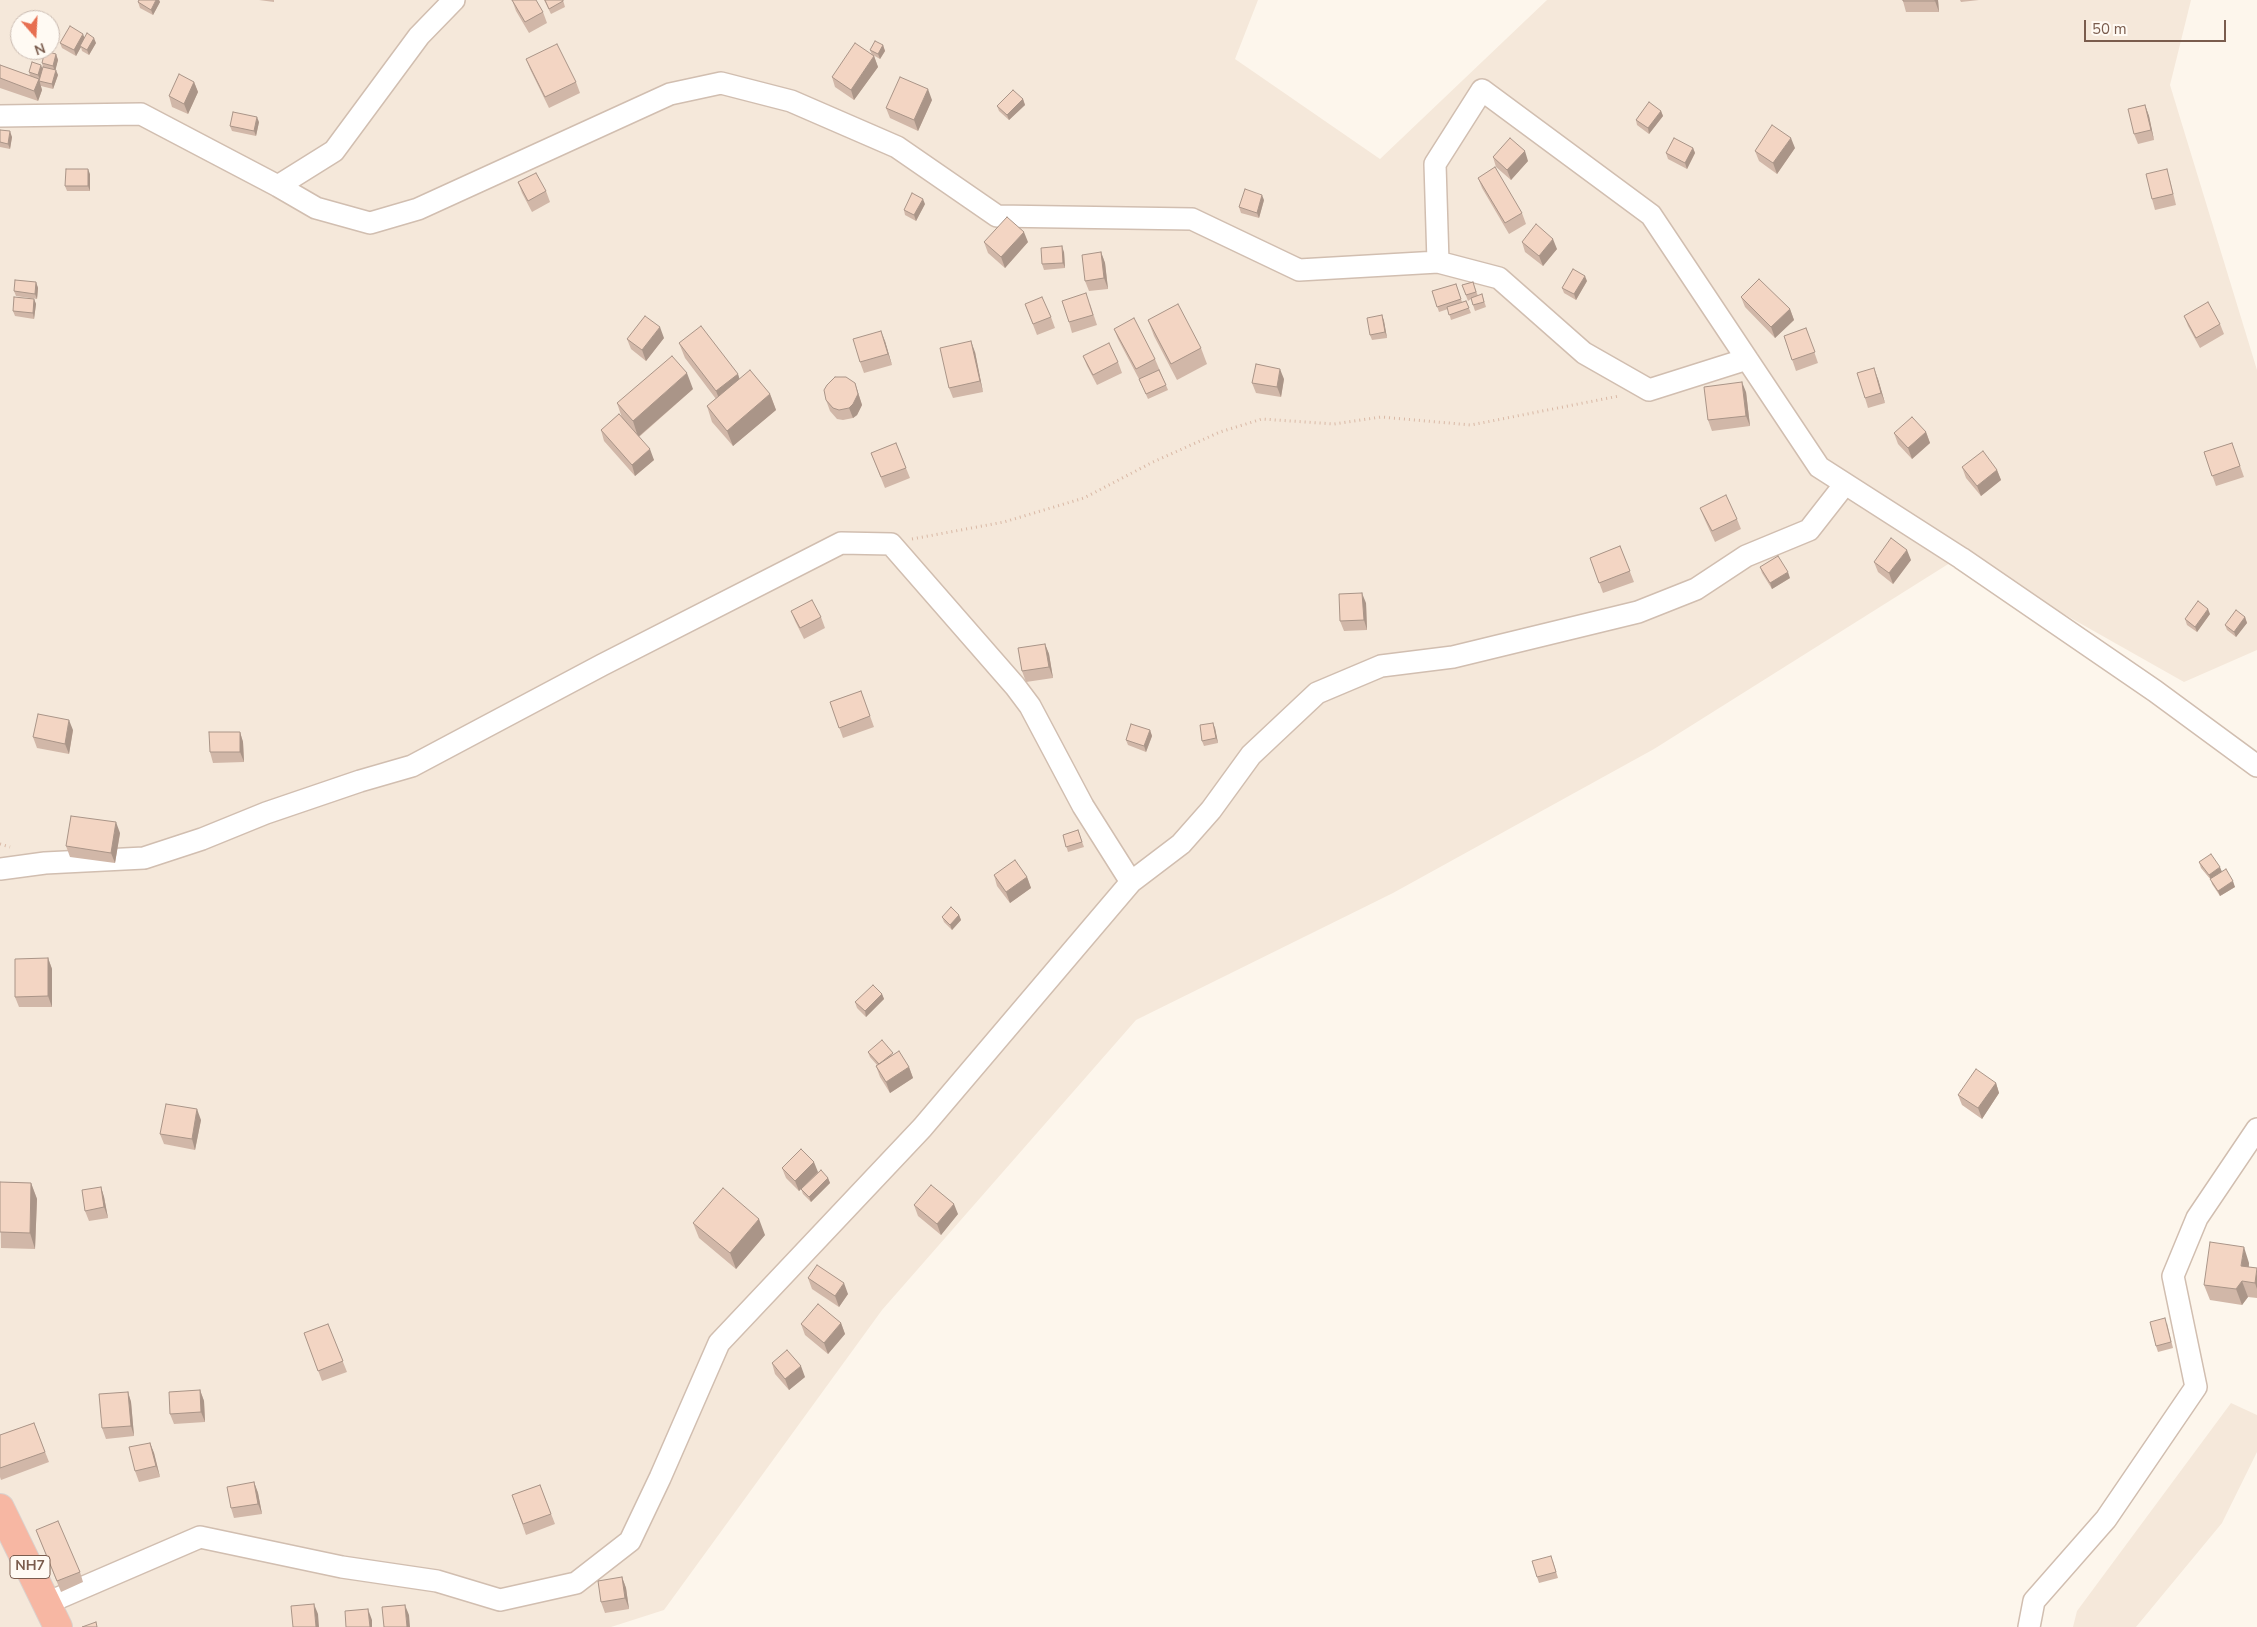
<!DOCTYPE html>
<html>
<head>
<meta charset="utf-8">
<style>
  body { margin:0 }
  #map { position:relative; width:2257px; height:1627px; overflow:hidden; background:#fdf6ec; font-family:"Nunito Sans",sans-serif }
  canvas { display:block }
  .north { position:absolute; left:10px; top:10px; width:50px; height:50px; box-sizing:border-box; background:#fffaf3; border:1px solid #cabbb1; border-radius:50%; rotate:161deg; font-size:14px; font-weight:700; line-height:20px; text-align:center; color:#7a5c4d }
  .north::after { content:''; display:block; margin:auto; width:18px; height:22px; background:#e76f51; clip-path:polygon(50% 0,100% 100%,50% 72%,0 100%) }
  .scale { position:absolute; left:2084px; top:20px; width:142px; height:22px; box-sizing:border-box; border:2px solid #7a5c4d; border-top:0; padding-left:6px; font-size:15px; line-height:18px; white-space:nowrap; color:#7a5c4d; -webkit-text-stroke:4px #fffaf3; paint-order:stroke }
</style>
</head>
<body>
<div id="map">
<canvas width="2257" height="1627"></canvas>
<div class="north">N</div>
<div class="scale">50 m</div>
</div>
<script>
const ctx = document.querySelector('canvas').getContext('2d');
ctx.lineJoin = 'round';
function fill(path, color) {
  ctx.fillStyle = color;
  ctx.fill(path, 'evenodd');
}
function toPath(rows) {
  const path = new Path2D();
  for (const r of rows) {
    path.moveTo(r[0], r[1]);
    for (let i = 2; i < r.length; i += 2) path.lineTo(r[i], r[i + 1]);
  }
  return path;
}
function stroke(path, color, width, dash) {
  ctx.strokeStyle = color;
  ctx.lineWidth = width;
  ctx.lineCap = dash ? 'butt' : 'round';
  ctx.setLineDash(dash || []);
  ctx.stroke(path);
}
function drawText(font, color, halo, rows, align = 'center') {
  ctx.font = font + ' "Nunito Sans",sans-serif';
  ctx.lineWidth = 5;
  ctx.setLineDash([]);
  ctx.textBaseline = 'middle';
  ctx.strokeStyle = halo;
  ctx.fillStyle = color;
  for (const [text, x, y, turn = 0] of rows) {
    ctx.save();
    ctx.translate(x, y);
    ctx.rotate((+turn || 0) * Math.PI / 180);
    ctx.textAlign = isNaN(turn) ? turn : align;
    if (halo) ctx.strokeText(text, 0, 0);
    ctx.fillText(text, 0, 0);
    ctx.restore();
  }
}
fill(toPath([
  [0,0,1258,0,1235,59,1380,159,1547,0,2191,0,2170,85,2257,370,2257,650,2184,682,1961,556,1654,749,1393,893,1136,1020,882,1310,664,1610,611,1627,0,1627],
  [20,20,50,20,50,50,20,50],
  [2231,1403,2257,1415,2257,1452,2222,1523,2136,1627,2073,1627,2077,1611]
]), '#f5e8da');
const street = toPath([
  [0,116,141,114,278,186,316,208,370,223,418,209,670,94,721,83,791,101,897,147,997,216,1192,219,1299,270,1438,262,1499,278,1584,353,1649,390,1747,359],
  [278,186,334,151,419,36,454,0],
  [1438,262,1435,164,1482,90,1651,215,1819,467,1961,558,2155,691,2257,766],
  [0,869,45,863,144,858,202,839,266,813,360,781,412,766,602,665,841,543,891,544,1015,686,1030,706,1083,806,1131,882],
  [47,1603,200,1537,342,1567,437,1581,500,1600,576,1583,630,1541,660,1478,719,1343,922,1128,1131,882,1181,844,1211,810,1251,755,1317,693,1381,666,1453,657,1638,612,1696,589,1746,556,1809,530,1845,484],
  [2029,1627,2034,1601,2106,1519,2196,1387,2173,1276,2197,1218,2257,1129]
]);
const highway = toPath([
  [0,1508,58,1627]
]);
stroke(street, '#d1beb0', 24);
stroke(highway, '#dad1cd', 30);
stroke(toPath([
  [912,539,1004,522,1084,498,1153,462,1220,432,1262,419,1334,424,1381,417,1471,425,1619,396],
  [0,844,10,847]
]), '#d9b8a5', 3, [1, 4]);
stroke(street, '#fff', 21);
stroke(highway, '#f7b7a3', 28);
fill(toPath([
  [139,0,159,0,160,2,153,15,140,8,138,2],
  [259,0,274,0,274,2],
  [512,0,543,12,547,23,529,33,516,11],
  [544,0,563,0,565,7,551,14],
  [1938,0,1939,12,1906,12,1903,1],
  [1960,0,1979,0,1961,2],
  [85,37,96,43,89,55,82,51,81,47,76,56,62,48,60,43],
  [883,45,885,51,880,59,873,55,874,56,878,67,854,100,835,87,832,77,872,55,870,50],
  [56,54,58,60,55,70,58,75,53,89,41,86,39,80,42,90,38,101,0,88,0,65,30,76,29,72,42,70,43,67,42,63],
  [526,59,576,82,580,93,549,108,530,69],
  [194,82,198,92,188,114,172,107,169,96],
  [1023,99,1025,105,1009,120,999,111,997,106],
  [932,100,918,131,890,118,886,108],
  [2145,105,2149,116,2154,140,2138,144,2134,134],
  [1661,111,1663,116,1649,134,1637,125,1636,120],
  [259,122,256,136,232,131,230,126],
  [0,130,12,137,10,149,0,147],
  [1693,148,1695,153,1687,169,1668,159,1666,153],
  [1795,148,1777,174,1759,161,1755,151],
  [1493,157,1528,161,1511,180,1496,167],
  [90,174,90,191,67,191,65,186],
  [1478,178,1522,213,1526,224,1509,234,1482,188],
  [2170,180,2176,205,2155,210,2152,199],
  [518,182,546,191,550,202,532,212,522,193],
  [1264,200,1259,218,1241,213,1239,207],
  [925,204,916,221,905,215,904,210],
  [984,242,1028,242,1005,268,988,253],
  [1522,242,1557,249,1543,266,1525,252],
  [1064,252,1065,268,1044,270,1042,264],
  [1101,252,1105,263,1108,289,1089,291,1085,281],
  [1587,281,1576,300,1564,293,1562,288],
  [36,282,38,288,37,299,16,296,14,291],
  [1473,282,1478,296,1482,294,1486,307,1475,311,1471,299,1468,301,1462,285],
  [1456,284,1462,302,1466,301,1471,313,1451,320,1448,309,1439,312,1432,291],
  [1741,297,1790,309,1794,320,1775,338,1745,307],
  [34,299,36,304,34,319,15,316,13,311],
  [1025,304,1051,317,1055,328,1037,335],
  [1090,304,1097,325,1072,333,1069,322],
  [1382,315,1384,321,1387,338,1372,340,1370,335],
  [2184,316,2220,324,2224,334,2200,348,2188,326],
  [1148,320,1201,348,1207,364,1177,380,1154,336],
  [1806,328,1818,363,1796,371,1784,336],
  [1114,329,1155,359,1168,390,1148,399,1139,379,1118,339],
  [664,338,646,361,631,349,627,339],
  [885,341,892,365,864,373,860,362],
  [679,343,738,374,739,379,770,394,776,410,733,446,712,422,707,406,716,399,685,358],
  [975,352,983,392,953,398,949,388],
  [1083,356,1118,362,1122,373,1097,385,1087,366],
  [1284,379,1281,397,1256,393,1252,383],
  [1878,379,1885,403,1868,408,1865,398],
  [855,383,862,405,857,415,853,418,843,420,837,419,830,411,826,400],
  [693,389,639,437,654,460,635,476,604,441,601,430,622,418,617,403],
  [1746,392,1750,426,1712,431,1708,420],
  [1926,432,1930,443,1912,459,1898,444,1894,433],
  [896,443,910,478,885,488,871,453],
  [2232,443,2244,477,2216,486,2204,452],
  [1962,467,1997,470,2001,480,1981,496,1966,478],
  [1700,508,1737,519,1741,529,1715,542,1704,518],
  [1620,546,1634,582,1603,593,1590,558],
  [1911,560,1893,584,1878,572,1874,562],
  [1760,567,1790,578,1772,589,1762,573],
  [1366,603,1367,630,1344,631,1340,621],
  [791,611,821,617,825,628,804,639,795,621],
  [2210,614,2197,632,2187,625,2185,619],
  [2245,617,2247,623,2236,637,2227,630,2225,625],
  [1045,644,1049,654,1053,678,1026,682,1022,671],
  [861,691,874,727,843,738,830,702],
  [1215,728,1218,743,1204,746,1202,741],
  [73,730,69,754,37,748,33,737],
  [1150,730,1152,736,1146,752,1128,745,1126,740],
  [240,732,243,742,244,762,213,763,210,752],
  [1078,830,1084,847,1068,852,1063,835],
  [120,833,115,863,70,857,66,846],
  [2199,862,2222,871,2235,887,2220,896,2212,884,2211,880,2201,868],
  [994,875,1027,877,1031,888,1010,903,997,886],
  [959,915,961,920,952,930,944,922,942,917],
  [48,958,52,969,52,1007,19,1007,15,997],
  [882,994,884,999,866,1017,857,1008,855,1002],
  [868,1052,894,1055,909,1067,913,1078,890,1093,880,1077,876,1066,877,1065,870,1057],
  [1996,1083,1999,1093,1982,1119,1962,1105,1958,1095],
  [201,1120,195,1150,164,1144,160,1134],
  [782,1168,818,1172,828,1178,830,1183,811,1202,803,1194,801,1189,799,1191,786,1178],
  [0,1182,31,1183,37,1199,35,1249,1,1248],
  [101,1187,104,1197,108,1218,89,1221,85,1211],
  [914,1205,958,1214,941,1235,918,1216],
  [693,1223,765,1235,736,1269,699,1238],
  [2249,1263,2249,1267,2257,1268,2257,1298,2248,1297,2242,1305,2210,1300,2204,1285],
  [808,1278,848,1294,839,1307,812,1289],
  [841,1323,845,1334,828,1354,805,1335,801,1324],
  [2167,1323,2173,1348,2158,1352,2156,1346],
  [328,1324,347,1372,322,1381,304,1333],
  [772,1363,805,1377,789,1390,775,1374],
  [200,1390,204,1401,205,1422,174,1424,170,1414],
  [128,1392,131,1402,134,1436,106,1439,102,1428],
  [34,1423,49,1462,1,1480,0,1477,0,1435],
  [150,1443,154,1453,160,1477,139,1482,135,1471],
  [254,1482,258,1493,262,1514,234,1518,231,1508],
  [540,1485,555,1524,526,1535,512,1495],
  [36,1530,80,1572,83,1582,61,1592],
  [1553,1561,1558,1578,1539,1583,1537,1577],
  [622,1577,626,1588,629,1609,605,1613,601,1602]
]), '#d1b7a8');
fill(toPath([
  [156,0,159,0,160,2,153,15,151,10],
  [1935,0,1938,0,1939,12,1935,1],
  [83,34,85,39,80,46,81,47,76,56,74,50],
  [94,38,96,43,89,55,87,50],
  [883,45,885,51,880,59,878,54],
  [56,54,58,60,55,72,53,66],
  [874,56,878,67,854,100,851,90],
  [41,65,43,70,40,80,38,75],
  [56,70,58,75,53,89,52,84],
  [39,79,42,90,38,101,34,91],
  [194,82,198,92,188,114,184,104],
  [928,89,932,100,918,131,914,120],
  [1023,99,1025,105,1009,120,1007,115],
  [2145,105,2149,116,2154,140,2151,130],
  [1661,111,1663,116,1649,134,1648,128],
  [257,117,259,122,256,136,254,131],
  [10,131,12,137,10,149,8,144],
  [1791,138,1795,148,1777,174,1773,163],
  [1693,148,1695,153,1687,169,1685,163],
  [1525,151,1528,161,1511,180,1507,170],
  [88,169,90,174,90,191,88,186],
  [1262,195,1264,200,1259,218,1257,213],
  [923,199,925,204,916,221,914,215],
  [1024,232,1028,242,1005,268,1001,257],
  [1553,239,1557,249,1543,266,1539,256],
  [1062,246,1064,252,1065,268,1063,263],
  [1101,252,1105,263,1108,289,1104,278],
  [1585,276,1587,281,1576,300,1574,294],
  [36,282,38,288,37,299,35,294],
  [34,299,36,304,34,319,33,313],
  [1790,309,1794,320,1775,338,1771,327],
  [1382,315,1384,321,1387,338,1385,332],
  [660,327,664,338,646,361,642,350],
  [881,331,885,341,892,365,888,354],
  [971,341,975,352,983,392,980,381],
  [1874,368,1878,379,1885,403,1881,393],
  [1280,369,1284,379,1281,397,1277,387],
  [687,373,693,389,638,437,633,421],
  [738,374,743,390,722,406,716,391],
  [1742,382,1746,392,1750,426,1746,416],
  [855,383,862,405,857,415,853,418,849,408],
  [770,394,776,410,733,446,727,431],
  [1926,432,1930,443,1912,459,1908,448],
  [650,449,654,460,635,476,632,465],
  [1997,470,2001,480,1981,496,1977,486],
  [1907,550,1911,560,1893,584,1889,573],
  [1788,572,1790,578,1772,589,1770,583],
  [1362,593,1366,603,1367,630,1364,620],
  [2208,609,2210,614,2197,632,2195,627],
  [2245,617,2247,623,2236,637,2234,632],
  [1045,644,1049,654,1053,678,1049,667],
  [69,720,73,730,69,754,65,744],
  [1213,723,1215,728,1218,743,1216,738],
  [1150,730,1152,736,1146,752,1144,746],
  [240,732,243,742,244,762,240,752],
  [116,822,120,833,115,863,111,853],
  [2220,867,2222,872,2211,880,2209,875],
  [1027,877,1031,888,1010,903,1006,892],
  [2233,881,2235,887,2220,896,2218,891],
  [959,915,961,920,952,930,950,925],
  [48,958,52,969,52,1007,48,996],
  [882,994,884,999,866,1017,865,1011],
  [909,1067,913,1078,890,1093,886,1082],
  [1996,1083,1999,1093,1982,1119,1978,1108],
  [197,1109,201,1120,195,1150,192,1139],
  [814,1162,818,1172,799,1191,795,1181],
  [828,1178,830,1183,811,1202,809,1197],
  [31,1183,37,1199,35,1249,30,1233],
  [101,1187,104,1197,108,1218,104,1207],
  [954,1204,958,1214,941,1235,937,1224],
  [759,1219,765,1235,736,1269,730,1253],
  [2244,1247,2249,1263,2247,1282,2241,1266],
  [2257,1269,2257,1289,2255,1283],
  [2242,1281,2248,1297,2242,1305,2236,1289],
  [844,1283,848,1294,839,1307,835,1296],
  [841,1323,845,1334,828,1354,824,1343],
  [801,1366,805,1377,789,1390,785,1379],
  [200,1390,204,1401,205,1422,201,1412],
  [128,1392,131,1402,134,1436,131,1426],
  [150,1443,154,1453,160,1477,156,1466],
  [254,1482,258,1493,262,1514,258,1504],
  [622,1577,626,1588,629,1609,625,1598],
  [314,1604,318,1614,319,1627,316,1627],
  [405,1605,409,1615,410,1627,407,1627],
  [368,1609,372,1620,372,1627,370,1627]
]), '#aa9588');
const building = toPath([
  [139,0,156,0,151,10,138,2,139,0],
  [512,0,536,0,543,12,525,22,512,0],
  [545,0,563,0,563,1,549,9,545,0],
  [1903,0,1935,0,1935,1,1903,1,1903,0],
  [70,26,83,34,74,50,60,43,70,26],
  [87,33,94,38,87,50,80,46,87,33],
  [875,41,883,45,878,54,870,50,875,41],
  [855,43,874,56,851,90,832,77,855,43],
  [557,44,576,82,545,97,526,59,557,44],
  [45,51,56,54,53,66,42,63,45,51],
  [32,62,41,65,38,75,29,72,32,62],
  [0,65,39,79,34,91,0,78,0,65],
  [43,67,56,70,52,84,39,81,43,67],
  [179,74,194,82,184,104,169,96,179,74],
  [900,77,928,89,914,120,886,108,900,77],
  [1013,90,1023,99,1007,115,997,106,1013,90],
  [1649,102,1661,111,1648,128,1636,120,1649,102],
  [2145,105,2151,130,2134,134,2128,109,2145,105],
  [233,112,257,117,254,131,230,126,233,112],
  [1772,125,1791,138,1773,163,1755,151,1772,125],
  [0,130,10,131,8,144,0,142,0,130],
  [1510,138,1525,151,1507,170,1493,157,1510,138],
  [1674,138,1693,148,1685,163,1666,153,1674,138],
  [1495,167,1522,213,1505,223,1478,178,1495,167],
  [66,169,88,169,88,186,65,186,66,169],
  [2167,169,2173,194,2152,199,2146,174,2167,169],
  [536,173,546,191,528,201,518,182,536,173],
  [1245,189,1262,195,1257,213,1239,207,1245,189],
  [912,193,923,199,914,215,904,210,912,193],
  [1007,217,1024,232,1001,257,984,242,1007,217],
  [1536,224,1553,239,1539,256,1522,242,1536,224],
  [1062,246,1063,263,1042,264,1041,248,1062,246],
  [1101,252,1104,278,1085,281,1082,255,1101,252],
  [1573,269,1585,276,1574,294,1562,288,1573,269],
  [1759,279,1790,309,1771,327,1741,297,1759,279],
  [15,280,36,282,35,294,14,291,15,280],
  [1473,282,1476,292,1466,295,1462,285,1473,282],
  [1456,284,1461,299,1437,307,1432,291,1456,284],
  [1086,293,1093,315,1069,322,1062,301,1086,293],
  [1482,294,1484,302,1473,305,1471,298,1482,294],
  [14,297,34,299,33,313,13,311,14,297],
  [1042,297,1051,317,1033,324,1025,304,1042,297],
  [1466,301,1469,308,1449,315,1447,307,1466,301],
  [2208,302,2220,324,2196,338,2184,316,2208,302],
  [1178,304,1201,348,1171,364,1148,320,1178,304],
  [1382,315,1385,332,1370,335,1367,318,1382,315],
  [645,316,660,327,642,350,627,339,645,316],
  [1134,318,1155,359,1136,369,1114,329,1134,318],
  [701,326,738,374,716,391,679,343,701,326],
  [1806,328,1815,352,1792,360,1784,336,1806,328],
  [881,331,888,354,860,362,853,339,881,331],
  [971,341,980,381,949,388,940,348,971,341],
  [1109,343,1118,362,1093,375,1083,356,1109,343],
  [672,356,687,373,633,421,617,403,672,356],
  [1256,364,1280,369,1277,387,1252,383,1256,364],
  [1874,368,1881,393,1865,398,1857,373,1874,368],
  [750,370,770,394,727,431,707,406,750,370],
  [1159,370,1166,385,1146,394,1139,379,1159,370],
  [835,377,846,377,855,383,858,394,853,404,849,408,839,410,833,408,826,400,824,390,827,385,835,377],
  [1742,382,1746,416,1708,420,1704,387,1742,382],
  [619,414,650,449,632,465,601,430,619,414],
  [1912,417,1926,432,1908,448,1894,433,1912,417],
  [896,443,906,468,881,477,871,453,896,443],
  [2232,443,2240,466,2212,476,2204,452,2232,443],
  [1983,451,1997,470,1977,486,1962,467,1983,451],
  [1726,495,1737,519,1712,531,1700,508,1726,495],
  [1891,538,1907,550,1889,573,1874,562,1891,538],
  [1620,546,1630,571,1599,583,1590,558,1620,546],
  [1778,556,1788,572,1770,583,1760,567,1778,556],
  [1362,593,1364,620,1340,621,1339,594,1362,593],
  [812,600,821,617,800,628,791,611,812,600],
  [2198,601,2208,609,2195,627,2185,619,2198,601],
  [2236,610,2245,617,2234,632,2225,625,2236,610],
  [1045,644,1049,667,1022,671,1018,648,1045,644],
  [861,691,870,716,839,728,830,702,861,691],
  [38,714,69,720,65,744,33,737,38,714],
  [1213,723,1216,738,1202,741,1200,725,1213,723],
  [1131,724,1150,730,1144,746,1126,740,1131,724],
  [209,732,240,732,240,752,210,752,209,732],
  [71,816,116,822,111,853,66,846,71,816],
  [1078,830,1082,842,1066,847,1063,835,1078,830],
  [2211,854,2220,867,2209,875,2199,862,2211,854],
  [1015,860,1027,877,1006,892,994,875,1015,860],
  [2226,869,2233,881,2218,891,2210,879,2226,869],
  [951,907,959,915,950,925,942,917,951,907],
  [48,958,48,996,15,997,15,959,48,958],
  [873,985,882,994,865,1011,855,1002,873,985],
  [882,1040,893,1053,879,1064,868,1052,882,1040],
  [899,1051,909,1067,886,1082,876,1066,899,1051],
  [1976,1069,1996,1083,1978,1108,1958,1095,1976,1069],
  [166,1104,197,1109,192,1139,160,1134,166,1104],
  [801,1149,814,1162,795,1181,782,1168,801,1149],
  [821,1170,828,1178,809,1197,801,1189,821,1170],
  [0,1182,31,1183,30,1233,0,1232,0,1182],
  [931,1185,954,1204,937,1224,914,1205,931,1185],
  [101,1187,104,1207,85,1211,82,1190,101,1187],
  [723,1188,759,1219,730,1253,693,1223,723,1188],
  [2210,1242,2244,1247,2241,1266,2257,1268,2255,1283,2242,1281,2236,1289,2204,1285,2210,1242],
  [817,1265,844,1283,835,1296,808,1278,817,1265],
  [818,1304,841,1323,824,1343,801,1324,818,1304],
  [2165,1318,2171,1342,2156,1346,2150,1322,2165,1318],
  [328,1324,343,1361,318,1371,304,1333,328,1324],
  [787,1350,801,1366,785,1379,772,1363,787,1350],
  [200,1390,201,1412,170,1414,169,1392,200,1390],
  [128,1392,131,1426,102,1428,99,1394,128,1392],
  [34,1423,45,1452,0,1468,0,1435,34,1423],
  [150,1443,156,1466,135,1471,129,1447,150,1443],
  [254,1482,258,1504,231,1508,227,1487,254,1482],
  [540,1485,551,1514,523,1524,512,1495,540,1485],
  [58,1521,80,1572,57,1581,36,1530,58,1521],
  [1551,1556,1556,1572,1537,1577,1532,1561,1551,1556],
  [622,1577,625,1598,601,1602,598,1581,622,1577],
  [314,1604,316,1627,293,1627,291,1606,314,1604],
  [405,1605,407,1627,384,1627,382,1607,405,1605],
  [368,1609,370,1627,346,1627,345,1611,368,1609],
  [96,1622,97,1627,82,1627,96,1622]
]);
fill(building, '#f3d5c3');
stroke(building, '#aa9588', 1);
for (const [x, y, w] of [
  [30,1567,40]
]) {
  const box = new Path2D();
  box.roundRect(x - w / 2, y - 11.5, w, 23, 4);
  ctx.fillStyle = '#fffaf3';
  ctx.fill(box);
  stroke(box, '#7a5c4d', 1);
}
drawText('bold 14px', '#7a5c4d', null, [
  ["NH7",30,1567]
]);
</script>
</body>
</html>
